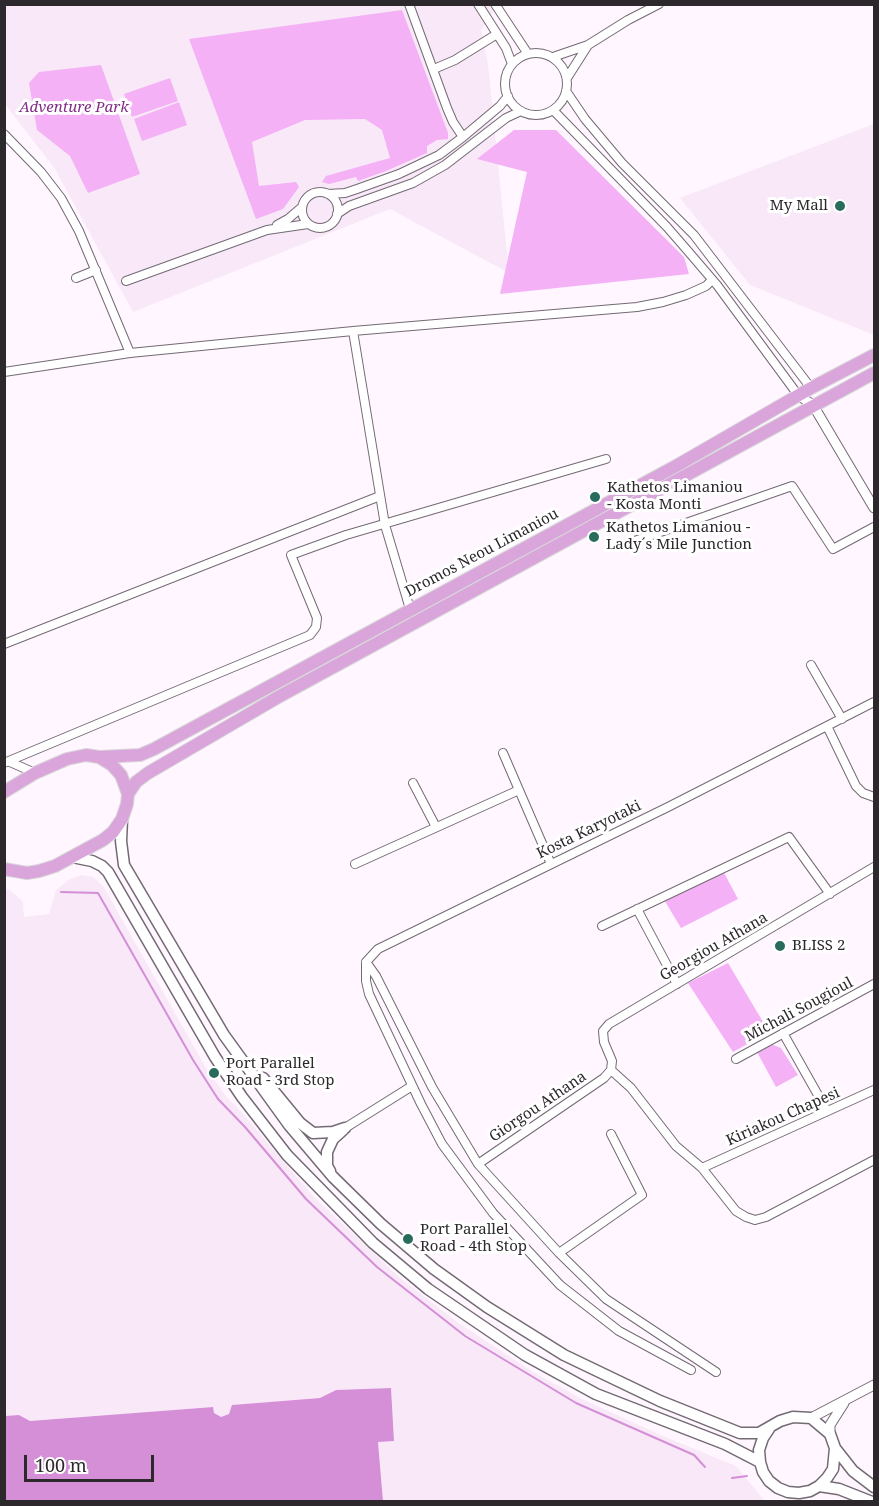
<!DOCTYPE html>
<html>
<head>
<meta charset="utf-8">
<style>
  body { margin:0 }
  #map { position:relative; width:879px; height:1506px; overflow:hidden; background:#fff6ff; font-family:"Noto Serif",serif }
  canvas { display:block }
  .frame { position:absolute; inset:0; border:6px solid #2c282c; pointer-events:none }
  .scale { position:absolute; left:24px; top:1455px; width:130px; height:27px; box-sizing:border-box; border:3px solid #2c282c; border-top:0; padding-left:8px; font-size:18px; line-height:21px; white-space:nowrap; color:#2c282c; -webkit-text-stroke:4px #fff; paint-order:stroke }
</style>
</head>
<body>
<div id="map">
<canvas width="879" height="1506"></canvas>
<div class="frame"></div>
<div class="scale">100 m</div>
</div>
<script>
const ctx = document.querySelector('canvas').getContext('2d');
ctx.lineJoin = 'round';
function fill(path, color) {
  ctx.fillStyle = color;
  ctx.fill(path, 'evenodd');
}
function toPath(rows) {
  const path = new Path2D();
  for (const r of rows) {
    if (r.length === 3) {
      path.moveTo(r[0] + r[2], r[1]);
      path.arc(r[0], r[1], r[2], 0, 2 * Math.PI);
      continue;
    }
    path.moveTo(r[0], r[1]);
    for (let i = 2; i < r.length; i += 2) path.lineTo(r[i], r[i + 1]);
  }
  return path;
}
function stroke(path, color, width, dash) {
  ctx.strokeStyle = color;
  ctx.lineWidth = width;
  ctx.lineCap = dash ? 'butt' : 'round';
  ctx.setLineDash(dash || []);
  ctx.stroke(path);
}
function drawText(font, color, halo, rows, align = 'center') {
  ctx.font = font + ' "Noto Serif",serif';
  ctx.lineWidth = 6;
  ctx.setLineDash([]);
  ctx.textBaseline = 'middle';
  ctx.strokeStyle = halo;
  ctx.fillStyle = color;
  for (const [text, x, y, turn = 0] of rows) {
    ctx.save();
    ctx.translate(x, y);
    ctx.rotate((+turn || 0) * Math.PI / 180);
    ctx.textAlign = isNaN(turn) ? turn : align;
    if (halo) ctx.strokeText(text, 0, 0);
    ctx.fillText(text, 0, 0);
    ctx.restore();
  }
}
fill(toPath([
  [5,5,498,5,481,30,488,64,509,273,390,209,133,312,55,169,5,104],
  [874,124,874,335,750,285,680,198],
  [82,875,93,877,103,886,205,1066,225,1095,244,1115,314,1197,399,1277,457,1322,533,1372,582,1399,663,1436,736,1466,765,1501,383,1501,378,1442,394,1441,391,1388,336,1390,320,1398,233,1405,229,1414,221,1417,214,1413,213,1407,30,1421,19,1415,5,1416,4,888,10,890,23,902,24,917,49,914,56,890,70,879]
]), '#f8e8f8');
fill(toPath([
  [402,10,448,133,448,139,437,140,427,146,427,153,386,171,358,181,356,177,329,184,322,182,326,176,390,158,382,130,365,119,305,120,252,142,259,186,296,182,299,187,283,209,256,219,189,39],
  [101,65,140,174,88,193,70,156,37,130,29,83,39,72],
  [170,78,178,101,132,117,124,94],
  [179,102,187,125,142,141,134,119],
  [514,130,556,130,684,257,689,274,500,294,527,172,477,159],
  [722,869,738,899,681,928,663,898],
  [728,963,769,1032,733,1052,688,983],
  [771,1044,781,1048,798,1075,776,1087,757,1052]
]), '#f4b1f6');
fill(toPath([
  [391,1388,394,1441,378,1442,383,1501,5,1501,5,1416,19,1415,30,1421,213,1407,214,1413,221,1417,229,1414,232,1405,320,1398,336,1390]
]), '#d48fd7');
stroke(toPath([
  [61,892,98,893,193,1060,218,1099,245,1127,306,1199,377,1267,465,1336,576,1403,694,1455,705,1467],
  [732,1478,747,1476]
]), '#d48fd7', 2);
const minor = toPath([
  [409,4,447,108,453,122,463,137],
  [478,4,506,48,512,64],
  [495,4,528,54],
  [536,84,31],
  [553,57,588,45,628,20,659,4],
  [434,69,455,60,497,34],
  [567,78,588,45],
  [566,91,585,119,622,163,694,235,811,388],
  [553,110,667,227,687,250,717,285,798,395],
  [4,134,41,172,61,198,79,231,130,353],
  [320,210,18],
  [328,194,345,193,357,189,399,174,439,155,463,137,500,106,508,96],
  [337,214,349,206,413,183,445,165,506,118,521,111],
  [277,225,288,219,302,207],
  [76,278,96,270],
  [126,281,267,230,308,224],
  [353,331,385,525,410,609],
  [4,372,130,353,353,331,637,307,663,302,686,295,706,286,712,280],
  [626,544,792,486,833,549,874,527],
  [4,644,380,496],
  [811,665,842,719],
  [827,726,856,786,863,793,874,797],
  [503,753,551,864],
  [10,762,35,773],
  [4,763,310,635,316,627,317,618,291,555,346,535,606,459],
  [413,783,436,827],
  [355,864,519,790],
  [637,909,677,984],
  [602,926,789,837,830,894],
  [366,962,378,949,668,807,874,702],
  [366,962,376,976,432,1087,478,1164,559,1253,606,1299,716,1372],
  [366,963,366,981,369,994,421,1104,442,1144,493,1213,560,1285,619,1331,691,1370],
  [783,1033,827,1111],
  [736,1059,874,984],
  [611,1070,612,1061,604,1042,603,1031,609,1024,874,867],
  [611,1070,631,1088,676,1146,702,1168,736,1211,746,1217,755,1220,766,1217,874,1160],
  [345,1128,412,1086],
  [478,1164,604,1078,611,1070],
  [702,1168,874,1090],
  [559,1253,642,1195,611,1134]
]);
const tertiary = toPath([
  [798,395,813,405,874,508],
  [811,1418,874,1385],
  [830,1434,830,1425,844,1403]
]);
const secondary = toPath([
  [122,819,121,841,124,865,224,1035,289,1125,333,1177,381,1224,434,1269,487,1307,564,1355,660,1401,740,1433,759,1433,780,1421,793,1417,811,1418,830,1434,835,1448,853,1471,874,1487],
  [72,857,92,861,102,866,108,872,215,1057,242,1097,287,1155,373,1243,428,1289,525,1355,596,1394,725,1444,760,1462],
  [263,1078,300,1123,313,1133,333,1132,345,1128],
  [330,1171,327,1166,327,1152,333,1139,343,1130],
  [769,1429,763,1438,759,1450,760,1462,763,1472,769,1481,778,1488,788,1492,799,1493,810,1491,819,1486,827,1478,833,1469,835,1448],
  [819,1486,839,1489,872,1502]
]);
const primary = toPath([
  [99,757,140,755,154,749,676,466,811,388,874,355],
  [4,792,35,773,67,759,86,755,99,757,112,765,121,775,128,794,127,804,122,819,113,832,103,840,55,866,39,871,27,873,4,869],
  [128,794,136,782,148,773,280,696,874,373]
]);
stroke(minor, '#736a73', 10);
stroke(tertiary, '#736a73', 11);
stroke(secondary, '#736a73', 13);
stroke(primary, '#d9d8d9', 14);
stroke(minor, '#fff', 8);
stroke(tertiary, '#fff', 9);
stroke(secondary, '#fff', 10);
stroke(primary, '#d9a5db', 12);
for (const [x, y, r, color] of [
  [840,206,6,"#296c5d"],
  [595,497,6,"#296c5d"],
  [594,537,6,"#296c5d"],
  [780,946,6,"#296c5d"],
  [214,1073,6,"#296c5d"],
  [408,1239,6,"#296c5d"]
]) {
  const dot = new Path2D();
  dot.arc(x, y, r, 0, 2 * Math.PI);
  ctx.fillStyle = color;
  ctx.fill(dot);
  stroke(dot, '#fff', 2);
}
drawText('italic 15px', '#7f2d84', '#fff', [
  ["Adventure Park",74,108]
]);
drawText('15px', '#2c282c', '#fff', [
  ["My Mall",828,206,"right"],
  ["Kathetos Limaniou",607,488],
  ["- Kosta Monti",607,505],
  ["Kathetos Limaniou -",606,528],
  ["Lady´s Mile Junction",606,545],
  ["BLISS 2",792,946],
  ["Port Parallel",226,1064],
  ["Road - 3rd Stop",226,1081],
  ["Port Parallel",420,1230],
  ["Road - 4th Stop",420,1247]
], 'left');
drawText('15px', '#2c282c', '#fff', [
  ["Dromos Neou Limaniou",482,553,-28],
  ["Kosta Karyotaki",589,830,-26],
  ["Georgiou Athana",714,947,-30],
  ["Michali Sougioul",799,1010,-28],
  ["Giorgou Athana",538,1107,-34],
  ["Kiriakou Chapesi",783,1117,-24]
]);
</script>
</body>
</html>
